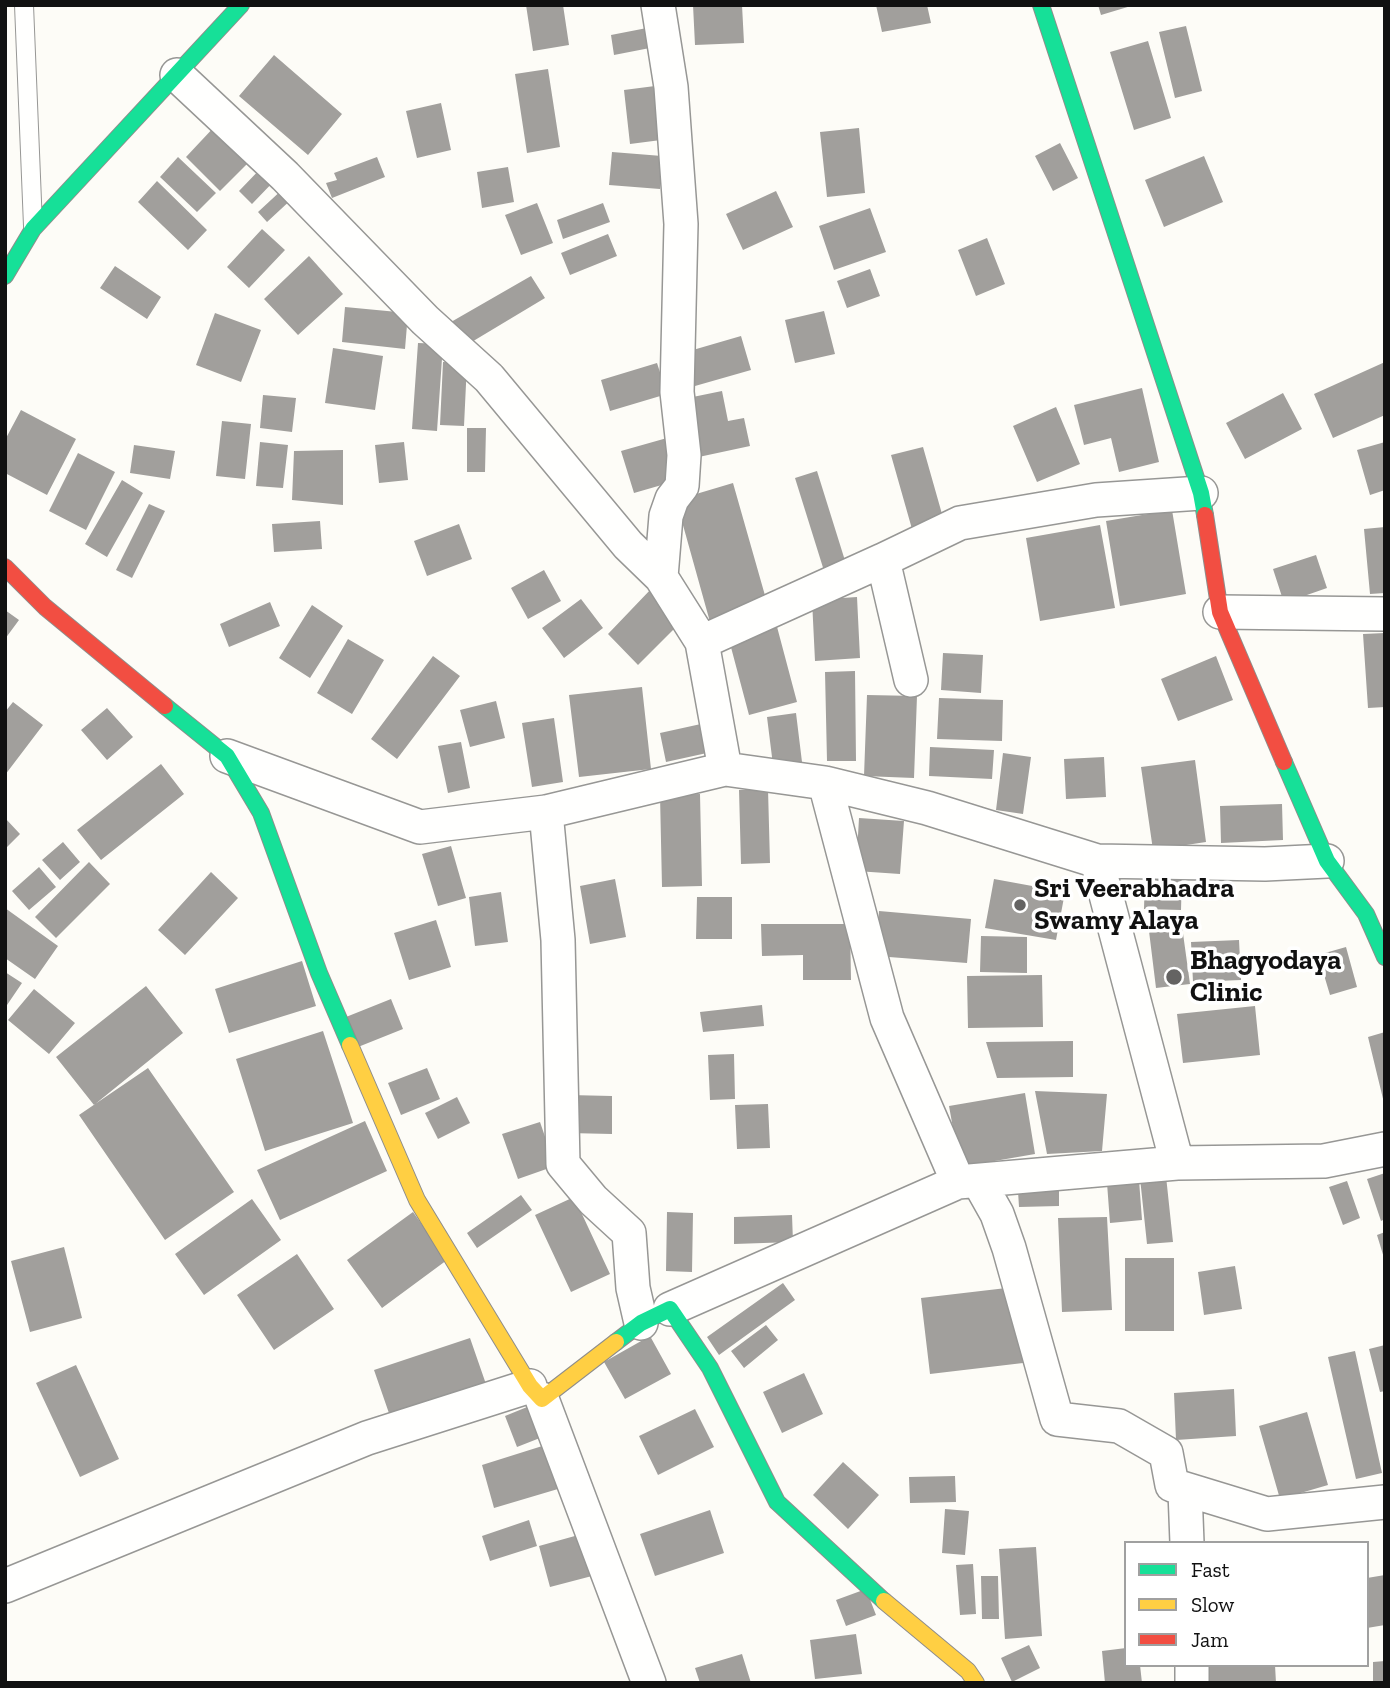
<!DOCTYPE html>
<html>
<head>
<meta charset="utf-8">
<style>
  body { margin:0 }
  #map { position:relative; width:1390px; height:1688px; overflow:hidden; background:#fdfcf7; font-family:"Zilla Slab",serif }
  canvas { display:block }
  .frame { position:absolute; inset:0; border:7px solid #111; pointer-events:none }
  .legend { position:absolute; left:1124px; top:1541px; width:245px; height:126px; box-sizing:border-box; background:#fff; border:2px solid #a0a0a0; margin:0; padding:9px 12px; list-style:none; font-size:21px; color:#111 }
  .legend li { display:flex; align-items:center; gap:14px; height:35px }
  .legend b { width:35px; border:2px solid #a0a0a0 }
</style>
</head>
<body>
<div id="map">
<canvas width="1390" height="1688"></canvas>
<div class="frame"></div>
<ul class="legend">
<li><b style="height:9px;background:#16e098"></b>Fast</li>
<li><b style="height:9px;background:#ffcf43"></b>Slow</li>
<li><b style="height:9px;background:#f24e42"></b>Jam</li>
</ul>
</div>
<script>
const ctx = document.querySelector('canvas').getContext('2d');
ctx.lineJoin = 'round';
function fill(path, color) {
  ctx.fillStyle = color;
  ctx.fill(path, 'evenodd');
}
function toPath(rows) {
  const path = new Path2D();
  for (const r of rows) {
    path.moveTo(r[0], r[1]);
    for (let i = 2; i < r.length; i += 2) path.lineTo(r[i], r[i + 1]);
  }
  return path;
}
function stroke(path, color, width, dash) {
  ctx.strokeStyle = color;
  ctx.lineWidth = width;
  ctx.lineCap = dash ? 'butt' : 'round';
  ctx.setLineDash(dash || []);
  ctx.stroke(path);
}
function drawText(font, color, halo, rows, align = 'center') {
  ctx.font = font + ' "Zilla Slab",serif';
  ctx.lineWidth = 7;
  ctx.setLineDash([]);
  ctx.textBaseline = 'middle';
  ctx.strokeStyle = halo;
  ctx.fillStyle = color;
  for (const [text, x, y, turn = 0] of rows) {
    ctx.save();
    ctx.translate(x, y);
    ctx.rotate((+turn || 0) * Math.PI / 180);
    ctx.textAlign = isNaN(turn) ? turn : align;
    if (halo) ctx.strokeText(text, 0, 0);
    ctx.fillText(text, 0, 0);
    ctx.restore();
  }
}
fill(toPath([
  [526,5,563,5,569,45,533,51],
  [693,5,742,5,744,43,695,45],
  [876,5,927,5,931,23,882,32],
  [1098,5,1131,5,1131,6,1101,15],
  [1186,26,1202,91,1175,98,1159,32],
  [652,27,655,47,614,55,611,35],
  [1148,41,1171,118,1134,130,1110,52],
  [274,55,342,114,308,155,239,96],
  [548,69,560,147,527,153,515,74],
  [655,86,661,140,630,144,624,90],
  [441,103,451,150,417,158,406,111],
  [216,125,251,160,220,191,186,157],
  [859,128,865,193,827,197,820,132],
  [1060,143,1078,178,1053,191,1035,156],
  [612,152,662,156,660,189,609,185],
  [1204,156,1223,202,1164,227,1145,180],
  [178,157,216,193,197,212,160,177],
  [377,157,385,177,332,198,326,183,337,180,334,173],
  [264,165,277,178,252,204,239,191],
  [508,167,514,202,482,208,477,172],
  [157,181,207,230,188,250,138,202],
  [285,187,294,197,267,222,258,212],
  [776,191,793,227,743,250,726,214],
  [537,203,553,243,521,255,505,215],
  [603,203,610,222,563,239,557,220],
  [870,208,886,252,834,270,819,226],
  [262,229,285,250,249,288,227,267],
  [608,234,617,256,570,275,561,253],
  [987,238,1005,284,976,296,958,250],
  [309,256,343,294,298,335,264,299],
  [115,266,161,297,147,319,100,288],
  [870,269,880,296,847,308,837,281],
  [531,276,545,298,465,346,451,322],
  [345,307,408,313,405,349,342,342],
  [824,311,835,354,795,363,785,320],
  [215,313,261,330,241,382,196,365],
  [741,336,751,370,695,386,686,352],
  [418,343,443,344,437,431,412,429],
  [333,348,383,356,375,410,325,403],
  [443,362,467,363,464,426,440,425],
  [1385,362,1385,415,1333,438,1314,394],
  [657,363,667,394,610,411,601,380],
  [1142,388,1159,462,1119,472,1111,438,1084,445,1074,405],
  [722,391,728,421,744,418,750,446,694,458,683,399],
  [1283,393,1302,429,1245,459,1226,423],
  [263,395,296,398,292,432,260,428],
  [1056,407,1080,464,1037,482,1013,426],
  [21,410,76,439,47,495,5,473,5,440],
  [222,421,251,424,245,479,216,476],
  [467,428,486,428,485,472,467,472],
  [667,438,679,480,634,493,621,451],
  [260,442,288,445,283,488,256,486],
  [404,442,408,480,379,483,375,445],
  [1385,442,1385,490,1370,495,1357,450],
  [134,445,175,451,170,479,130,473],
  [923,447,944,521,912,529,891,455],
  [343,450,343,505,292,500,294,451],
  [78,453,115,472,86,530,49,511],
  [817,471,847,567,825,574,795,478],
  [122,480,143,493,107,557,85,544],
  [733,483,768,606,710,622,676,500],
  [149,504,165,511,132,578,116,570],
  [1172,510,1186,594,1120,606,1106,521],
  [320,521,322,549,274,552,272,524],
  [459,524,472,559,427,576,414,541],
  [1100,525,1115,608,1040,621,1026,538],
  [1385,527,1385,593,1370,594,1364,529],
  [1316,555,1327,588,1284,603,1273,569],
  [544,570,561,601,528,619,511,588],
  [652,588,683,620,638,665,608,634],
  [857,597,860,658,815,661,812,600],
  [581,599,603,628,564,658,542,628],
  [270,602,280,626,229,647,220,624],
  [312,605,343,626,310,678,279,658],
  [5,610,19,620,5,639],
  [776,623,797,702,749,715,728,636],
  [1385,633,1385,707,1368,708,1363,634],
  [348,639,384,660,352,714,317,693],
  [943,653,983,655,981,693,941,690],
  [433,656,460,676,397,759,371,739],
  [1216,656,1233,700,1178,721,1161,679],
  [855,671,856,761,827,761,825,672],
  [642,687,651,769,579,777,569,695],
  [867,695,917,696,914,778,864,776],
  [939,698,1003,700,1002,741,937,739],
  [496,701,505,738,470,747,460,710],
  [13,702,43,725,5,775,5,712],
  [107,708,133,737,107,760,81,730],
  [796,713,802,762,773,765,767,717],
  [554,718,563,782,532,787,522,723],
  [710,722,716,751,666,762,660,733],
  [461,742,470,788,448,793,438,746],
  [930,747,994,750,992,779,929,776],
  [1003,753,1031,757,1023,814,996,810],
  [1104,757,1106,797,1066,799,1064,759],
  [1195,760,1206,842,1153,850,1141,767],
  [161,764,184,794,101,860,77,830],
  [768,789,770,863,741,864,739,790],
  [700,794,702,886,662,887,660,795],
  [1282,804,1283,840,1221,843,1220,806],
  [5,818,20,834,5,849],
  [859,818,904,821,900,874,856,871],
  [63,842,80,862,60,880,42,860],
  [451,846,466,898,438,906,422,854],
  [89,862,110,884,56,938,35,917],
  [39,867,56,887,29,910,12,891],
  [211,872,238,898,185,955,158,930],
  [1145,873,1182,873,1181,910,1144,909],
  [615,879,626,937,590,944,580,886],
  [994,879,1065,892,1056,940,985,928],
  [501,892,508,942,475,946,469,897],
  [697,897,732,897,732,939,696,939],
  [5,908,58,946,35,979,5,958],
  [879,911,971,919,967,963,876,956],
  [1181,919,1190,984,1156,988,1148,923],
  [436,920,451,967,409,980,394,933],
  [761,924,850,924,851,980,803,980,803,955,762,956],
  [981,936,1027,937,1027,973,980,972],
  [1239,940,1241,980,1193,982,1191,942],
  [1346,947,1357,987,1330,995,1318,955],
  [302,961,316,1006,229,1033,215,989],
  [5,972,22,983,5,1008],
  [1042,975,1043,1027,968,1028,967,976],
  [146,986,183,1033,94,1105,56,1057],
  [34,989,75,1023,49,1054,8,1020],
  [391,999,403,1029,358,1047,346,1017],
  [762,1005,764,1026,703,1032,700,1012],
  [1255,1006,1260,1055,1183,1063,1177,1014],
  [323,1031,353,1123,265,1151,236,1059],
  [1385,1032,1385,1103,1384,1103,1368,1037],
  [1073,1041,1073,1077,997,1078,986,1042],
  [734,1054,735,1099,710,1100,708,1055],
  [148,1068,234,1192,165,1240,79,1115],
  [427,1068,440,1099,401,1115,388,1083],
  [1035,1091,1107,1094,1102,1151,1047,1154],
  [1025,1093,1035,1154,960,1167,949,1106],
  [569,1095,612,1096,612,1134,568,1133],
  [457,1097,470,1123,438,1139,425,1113],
  [768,1104,770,1148,737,1149,735,1105],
  [365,1121,387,1171,280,1220,257,1170],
  [540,1122,555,1166,518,1179,502,1134],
  [1385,1173,1385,1219,1381,1221,1367,1179],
  [1166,1176,1173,1242,1147,1244,1140,1178],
  [1139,1180,1142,1220,1110,1223,1107,1183],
  [1347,1181,1360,1218,1343,1225,1329,1187],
  [1059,1190,1059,1206,1019,1207,1018,1191],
  [521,1195,532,1210,477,1248,467,1233],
  [574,1197,610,1274,571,1292,535,1215],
  [252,1199,281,1240,204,1295,175,1254],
  [413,1212,447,1260,382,1308,347,1260],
  [667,1212,693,1213,692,1272,666,1271],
  [792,1215,793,1242,734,1244,734,1217],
  [1107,1217,1112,1310,1062,1312,1058,1218],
  [1385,1232,1385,1258,1384,1258,1377,1235],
  [64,1247,82,1318,30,1332,11,1261],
  [297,1254,334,1309,274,1350,237,1295],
  [1125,1258,1174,1258,1174,1331,1125,1331],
  [1235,1266,1242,1309,1204,1315,1198,1272],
  [783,1283,795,1300,719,1355,707,1337],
  [1015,1287,1023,1363,930,1374,921,1298],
  [766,1325,778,1340,744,1368,731,1351],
  [650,1336,671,1374,625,1399,604,1362],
  [470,1338,487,1387,391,1419,374,1370],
  [1385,1345,1385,1391,1380,1392,1369,1349],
  [1355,1351,1382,1473,1356,1479,1328,1357],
  [76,1365,119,1459,80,1477,36,1383],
  [804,1373,823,1414,782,1433,763,1392],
  [1234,1389,1236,1436,1176,1440,1174,1393],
  [532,1405,545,1436,517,1447,505,1416],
  [695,1409,714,1447,658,1475,639,1436],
  [1307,1412,1328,1485,1280,1499,1259,1426],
  [555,1442,568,1486,494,1508,482,1465],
  [843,1462,879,1495,848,1529,813,1495],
  [955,1476,956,1502,910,1503,909,1477],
  [945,1509,969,1511,965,1555,942,1553],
  [710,1510,724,1553,655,1576,640,1534],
  [529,1520,537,1546,490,1561,482,1536],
  [582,1534,592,1576,550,1587,539,1546],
  [1036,1547,1042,1636,1005,1639,999,1549],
  [973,1564,976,1614,960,1615,956,1565],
  [1385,1575,1385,1625,1367,1628,1367,1578],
  [981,1576,998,1576,999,1619,982,1619],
  [866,1589,876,1615,846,1626,836,1600],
  [856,1634,862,1674,815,1679,810,1640],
  [1029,1645,1040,1668,1012,1682,1001,1658],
  [1126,1648,1126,1665,1140,1665,1142,1683,1105,1683,1102,1651],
  [742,1654,751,1683,700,1683,695,1668],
  [1385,1661,1385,1683,1373,1683,1373,1662],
  [1206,1665,1275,1665,1276,1683,1208,1683]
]), '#a19f9c');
const lane = toPath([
  [24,5,33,226]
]);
const street = toPath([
  [658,5,671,87,681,224,677,392,684,455,682,486,672,499,666,516,661,577],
  [177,75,285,176,425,320,489,378,628,545,661,577,702,642,883,560],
  [1220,612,1385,614],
  [702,642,725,769],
  [911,680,883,560,960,523,1096,500,1201,493],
  [227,756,420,827,546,812,725,769,825,783,927,808,1097,861,1265,864,1327,861],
  [825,783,887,1018,958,1182,1177,1163,1097,861],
  [546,812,558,940,563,1164,593,1200,629,1233,633,1288,641,1323],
  [1177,1163,1324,1161,1385,1149],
  [979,1182,997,1214,1009,1248,1057,1419,1119,1426,1166,1453,1172,1485,1267,1514,1385,1502],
  [670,1309,958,1182],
  [542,1399,649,1683],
  [1185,1491,1187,1543],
  [5,1586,367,1438,530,1386],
  [1192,1665,1192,1683]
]);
const fast = toPath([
  [1041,5,1201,493,1205,515],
  [5,276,33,229,241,5],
  [165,706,227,756,261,813,319,973,350,1045],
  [1284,762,1327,861,1366,914,1385,957],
  [616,1342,641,1323,670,1309,710,1368,777,1502,884,1601]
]);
const slow = toPath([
  [350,1045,417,1200,530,1386,542,1399,616,1342],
  [884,1601,968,1671,976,1683]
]);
const jam = toPath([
  [1205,515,1220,612,1284,762],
  [5,567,45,607,165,706]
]);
stroke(lane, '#979795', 20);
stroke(street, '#979795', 36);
stroke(fast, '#8e8d8b', 18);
stroke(slow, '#8e8d8b', 18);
stroke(jam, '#8e8d8b', 18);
stroke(lane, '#fffffe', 18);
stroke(street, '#fffffe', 33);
stroke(fast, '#16e098', 16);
stroke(slow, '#ffcf43', 16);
stroke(jam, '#f24e42', 16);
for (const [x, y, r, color] of [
  [1020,905,7,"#646362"],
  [1174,977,9,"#646362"]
]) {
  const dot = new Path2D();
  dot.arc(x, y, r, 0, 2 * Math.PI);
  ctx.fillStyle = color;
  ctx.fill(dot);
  stroke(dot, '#fff', 2.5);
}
drawText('bold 28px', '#111', '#fff', [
  ["Sri Veerabhadra",1034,889],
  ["Swamy Alaya",1034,921],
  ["Bhagyodaya",1190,961],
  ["Clinic",1190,993]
], 'left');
</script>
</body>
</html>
